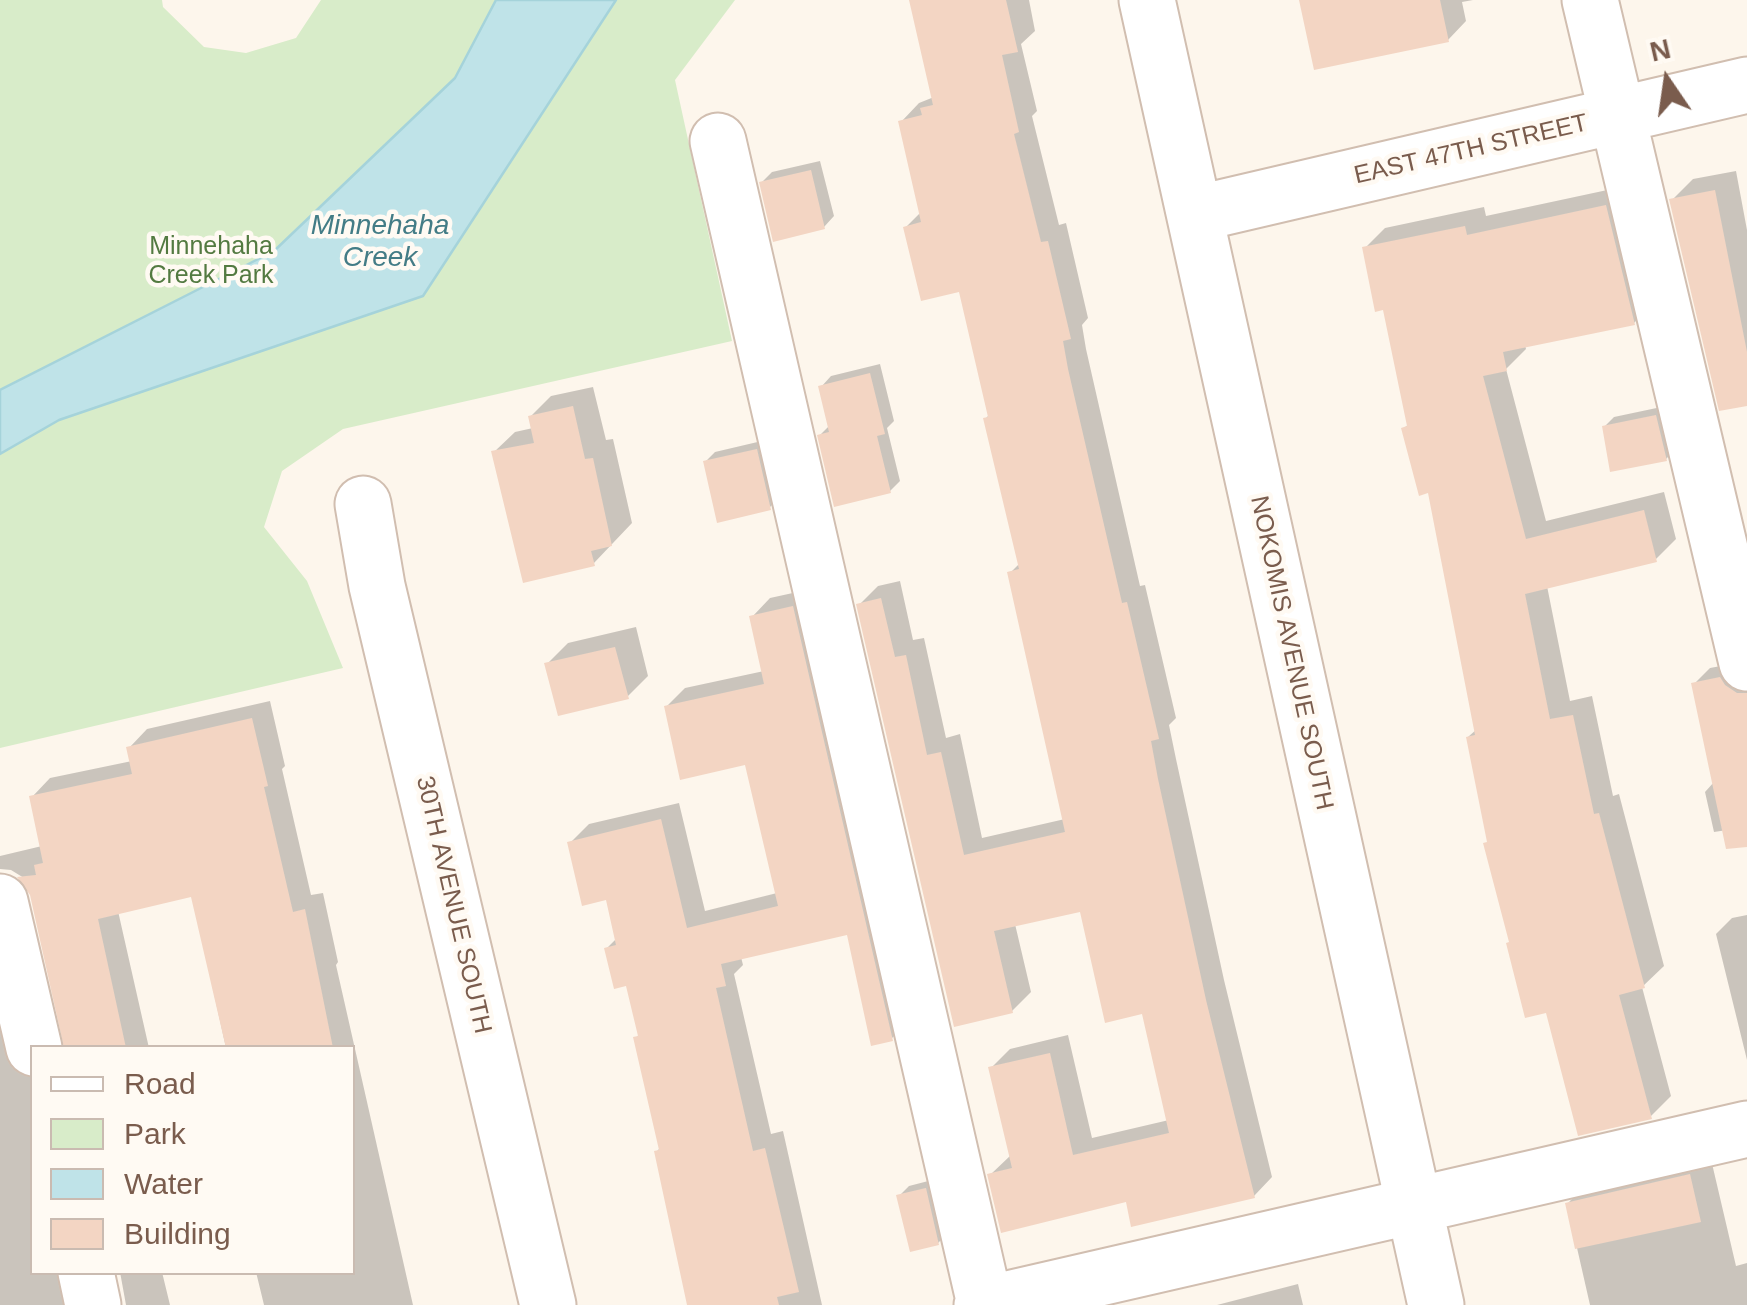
<!DOCTYPE html>
<html>
<head>
<meta charset="utf-8">
<style>
  body { margin:0 }
  #map { position:relative; width:1747px; height:1305px; overflow:hidden; background:#fdf6ec; font-family:Arial,sans-serif }
  canvas { display:block }
  .legend { position:absolute; left:30px; top:1045px; width:325px; height:230px; box-sizing:border-box; background:#fffaf3; border:2px solid #cabbb1; margin:0; padding:12px 18px; list-style:none; font-size:30px; color:#7a5c4d }
  .legend li { display:flex; align-items:center; gap:20px; height:50px }
  .legend b { width:50px; border:2px solid #cabbb1 }
  .north { position:absolute; left:1617px; top:30px; width:100px; height:100px; -webkit-text-stroke:8px #fffaf3; paint-order:stroke; rotate:347deg; font-size:28px; font-weight:700; line-height:40px; text-align:center; color:#7a5c4d }
  .north::after { content:''; display:block; margin:auto; width:35px; height:45px; background:#7a5c4d; clip-path:polygon(50% 0,100% 100%,50% 72%,0 100%) }
</style>
</head>
<body>
<div id="map">
<canvas width="1747" height="1305"></canvas>
<ul class="legend">
<li><b style="height:12px;background:#fff"></b>Road</li>
<li><b style="height:28px;background:#d8ecc9"></b>Park</li>
<li><b style="height:28px;background:#bfe3e8"></b>Water</li>
<li><b style="height:28px;background:#f3d5c3"></b>Building</li>
</ul>
<div class="north">N</div>
</div>
<script>
const ctx = document.querySelector('canvas').getContext('2d');
ctx.lineJoin = 'round';
function fill(path, color) {
  ctx.fillStyle = color;
  ctx.fill(path, 'evenodd');
}
function toPath(rows) {
  const path = new Path2D();
  for (const r of rows) {
    path.moveTo(r[0], r[1]);
    for (let i = 2; i < r.length; i += 2) path.lineTo(r[i], r[i + 1]);
  }
  return path;
}
function stroke(path, color, width, dash) {
  ctx.strokeStyle = color;
  ctx.lineWidth = width;
  ctx.lineCap = dash ? 'butt' : 'round';
  ctx.setLineDash(dash || []);
  ctx.stroke(path);
}
function drawText(font, color, halo, rows, align = 'center') {
  ctx.font = font + ' Arial,sans-serif';
  ctx.lineWidth = 9;
  ctx.setLineDash([]);
  ctx.textBaseline = 'middle';
  ctx.strokeStyle = halo;
  ctx.fillStyle = color;
  for (const [text, x, y, turn = 0] of rows) {
    ctx.save();
    ctx.translate(x, y);
    ctx.rotate((+turn || 0) * Math.PI / 180);
    ctx.textAlign = isNaN(turn) ? turn : align;
    if (halo) ctx.strokeText(text, 0, 0);
    ctx.fillText(text, 0, 0);
    ctx.restore();
  }
}
fill(toPath([
  [0,0,162,0,163,7,204,47,246,53,296,38,321,0,735,0,675,80,732,341,343,429,282,471,264,527,307,581,343,668,0,748]
]), '#d8ecc9');
const water = toPath([
  [496,0,616,0,423,296,59,420,0,454,0,390,274,251,455,78,496,0]
]);
fill(water, '#bfe3e8');
stroke(water, '#a5d3da', 2.5);
fill(toPath([
  [912,0,1029,0,1035,31,1021,44,1037,111,1032,116,1059,225,1066,223,1088,318,1082,325,1086,349,1140,586,1145,585,1176,718,1169,725,1176,759,1224,980,1272,1177,1254,1196,1128,1199,990,1175,1011,1155,991,1068,1010,1049,1068,1035,1092,1138,1169,1120,1144,1011,1082,909,1015,924,1031,992,1012,1011,859,605,878,586,900,581,913,640,924,638,946,738,960,734,982,838,1065,819,1010,573,1020,563,985,419,990,414,961,289,906,227,921,212,901,122,919,103,934,97],
  [1303,0,1473,0,1462,2,1466,21,1448,40],
  [820,161,834,216,824,227,762,182,772,172],
  [1736,171,1747,230,1747,403,1672,200,1693,179],
  [1626,186,1654,302,1634,323,1525,345,1526,349,1506,369,1546,521,1664,492,1676,539,1656,559,1547,586,1570,701,1592,696,1613,796,1619,794,1664,966,1642,987,1671,1096,1651,1116,1548,1010,1489,841,1468,737,1477,729,1430,490,1404,428,1409,424,1385,307,1365,248,1385,228,1484,207,1486,216],
  [880,364,894,421,887,428,900,481,890,491,820,435,830,425,821,387,831,376],
  [593,387,606,440,613,439,632,523,594,563,494,452,515,432,533,428,530,417,551,396],
  [1666,406,1676,449,1666,459,1604,427,1614,417],
  [766,440,779,498,769,508,705,462,715,452],
  [811,589,910,1021,891,1039,848,932,741,957,743,965,734,974,771,1134,783,1131,822,1305,699,1305,656,1152,661,1147,636,1038,640,1033,628,983,607,948,617,938,608,897,570,843,589,824,679,803,705,911,777,893,747,762,667,706,685,688,764,671,752,617,770,598],
  [636,627,648,676,627,697,547,664,568,643],
  [1737,663,1747,673,1747,827,1714,832,1705,792,1714,782,1694,684,1710,668],
  [270,701,285,766,282,769,311,895,323,893,338,962,336,965,413,1305,264,1305,256,1272,352,1272,352,1048,226,1048,192,894,118,911,149,1048,66,1048,45,907,24,878,11,870,0,869,0,856,42,846,32,797,50,778,132,761,129,748,147,729],
  [1747,915,1747,1060,1716,934,1732,918],
  [19,1024,32,1053,32,1272,76,1272,87,1305,0,1305,0,1029],
  [1710,1155,1736,1266,1747,1263,1747,1305,1590,1305,1567,1204,1588,1183],
  [936,1179,948,1233,938,1243,899,1196,909,1186],
  [120,1272,162,1272,170,1305,126,1305],
  [1298,1284,1303,1305,1217,1305]
]), '#0003');
fill(toPath([
  [909,0,1006,0,1018,52,1002,55,1019,132,1014,134,1041,242,1048,241,1071,339,1063,341,1068,369,1122,603,1127,602,1159,739,1151,741,1158,779,1206,1000,1255,1198,1131,1227,1126,1202,1001,1233,987,1174,1012,1168,988,1067,1050,1053,1073,1155,1169,1133,1142,1014,1105,1023,1080,912,994,931,1013,1013,954,1027,856,604,881,598,895,657,906,655,927,755,941,752,964,855,1065,832,1007,572,1019,569,983,418,988,417,959,292,921,301,903,227,921,222,898,121,922,115,920,108,933,105],
  [1299,0,1440,0,1449,42,1314,70],
  [811,170,825,229,773,242,759,182],
  [1715,190,1747,352,1747,406,1719,411,1669,199],
  [1606,205,1635,325,1503,352,1507,371,1483,376,1526,539,1644,510,1657,562,1525,594,1550,719,1573,715,1594,814,1599,813,1645,988,1619,995,1652,1119,1578,1136,1546,1013,1525,1018,1506,943,1509,942,1483,843,1487,842,1466,737,1475,735,1428,493,1419,496,1401,428,1407,426,1383,310,1375,312,1362,247,1465,226,1467,235],
  [870,373,885,434,877,436,891,493,834,507,817,435,829,432,818,386],
  [573,406,585,459,593,458,612,546,591,551,595,566,523,583,491,451,534,443,528,416],
  [1656,415,1667,461,1610,472,1602,426],
  [757,449,771,510,717,523,703,461],
  [793,606,893,1041,871,1046,847,935,721,964,726,986,716,988,753,1151,765,1148,799,1292,777,1297,779,1305,687,1305,654,1151,659,1150,633,1037,638,1036,626,986,614,989,604,948,616,945,606,900,582,906,567,842,661,819,687,928,778,906,745,765,680,780,664,706,764,684,749,616],
  [615,647,629,699,558,716,544,663],
  [1720,677,1725,685,1737,693,1747,693,1747,847,1726,849,1691,683],
  [252,718,268,786,264,787,293,912,305,909,333,1048,226,1048,191,897,98,919,126,1048,64,1048,30,895,17,877,36,875,34,865,43,863,29,796,132,774,126,747],
  [1690,1174,1701,1222,1575,1249,1565,1203],
  [926,1188,939,1245,910,1252,896,1195]
]), '#f3d5c3');
const minor = toPath([
  [1147,0,1436,1305],
  [1590,0,1747,663],
  [718,141,985,1304],
  [1195,214,1747,85],
  [363,504,377,586,548,1305],
  [0,902,34,1048],
  [86,1272,93,1305],
  [982,1305,1747,1129]
]);
stroke(minor, '#d1beb0', 59);
stroke(minor, '#fff', 55);
drawText('25px', '#7a5c4d', '#fffaf3', [
  ["EAST 47TH STREET",1471,150,-13],
  ["NOKOMIS AVENUE SOUTH",1291,653,78],
  ["30TH AVENUE SOUTH",453,905,77]
]);
drawText('25px', '#537a41', '#fffaf3', [
  ["Minnehaha",211,247],
  ["Creek Park",211,276]
]);
drawText('italic 28px', '#437c86', '#fffaf3', [
  ["Minnehaha",380,226],
  ["Creek",380,258]
]);
</script>
</body>
</html>
